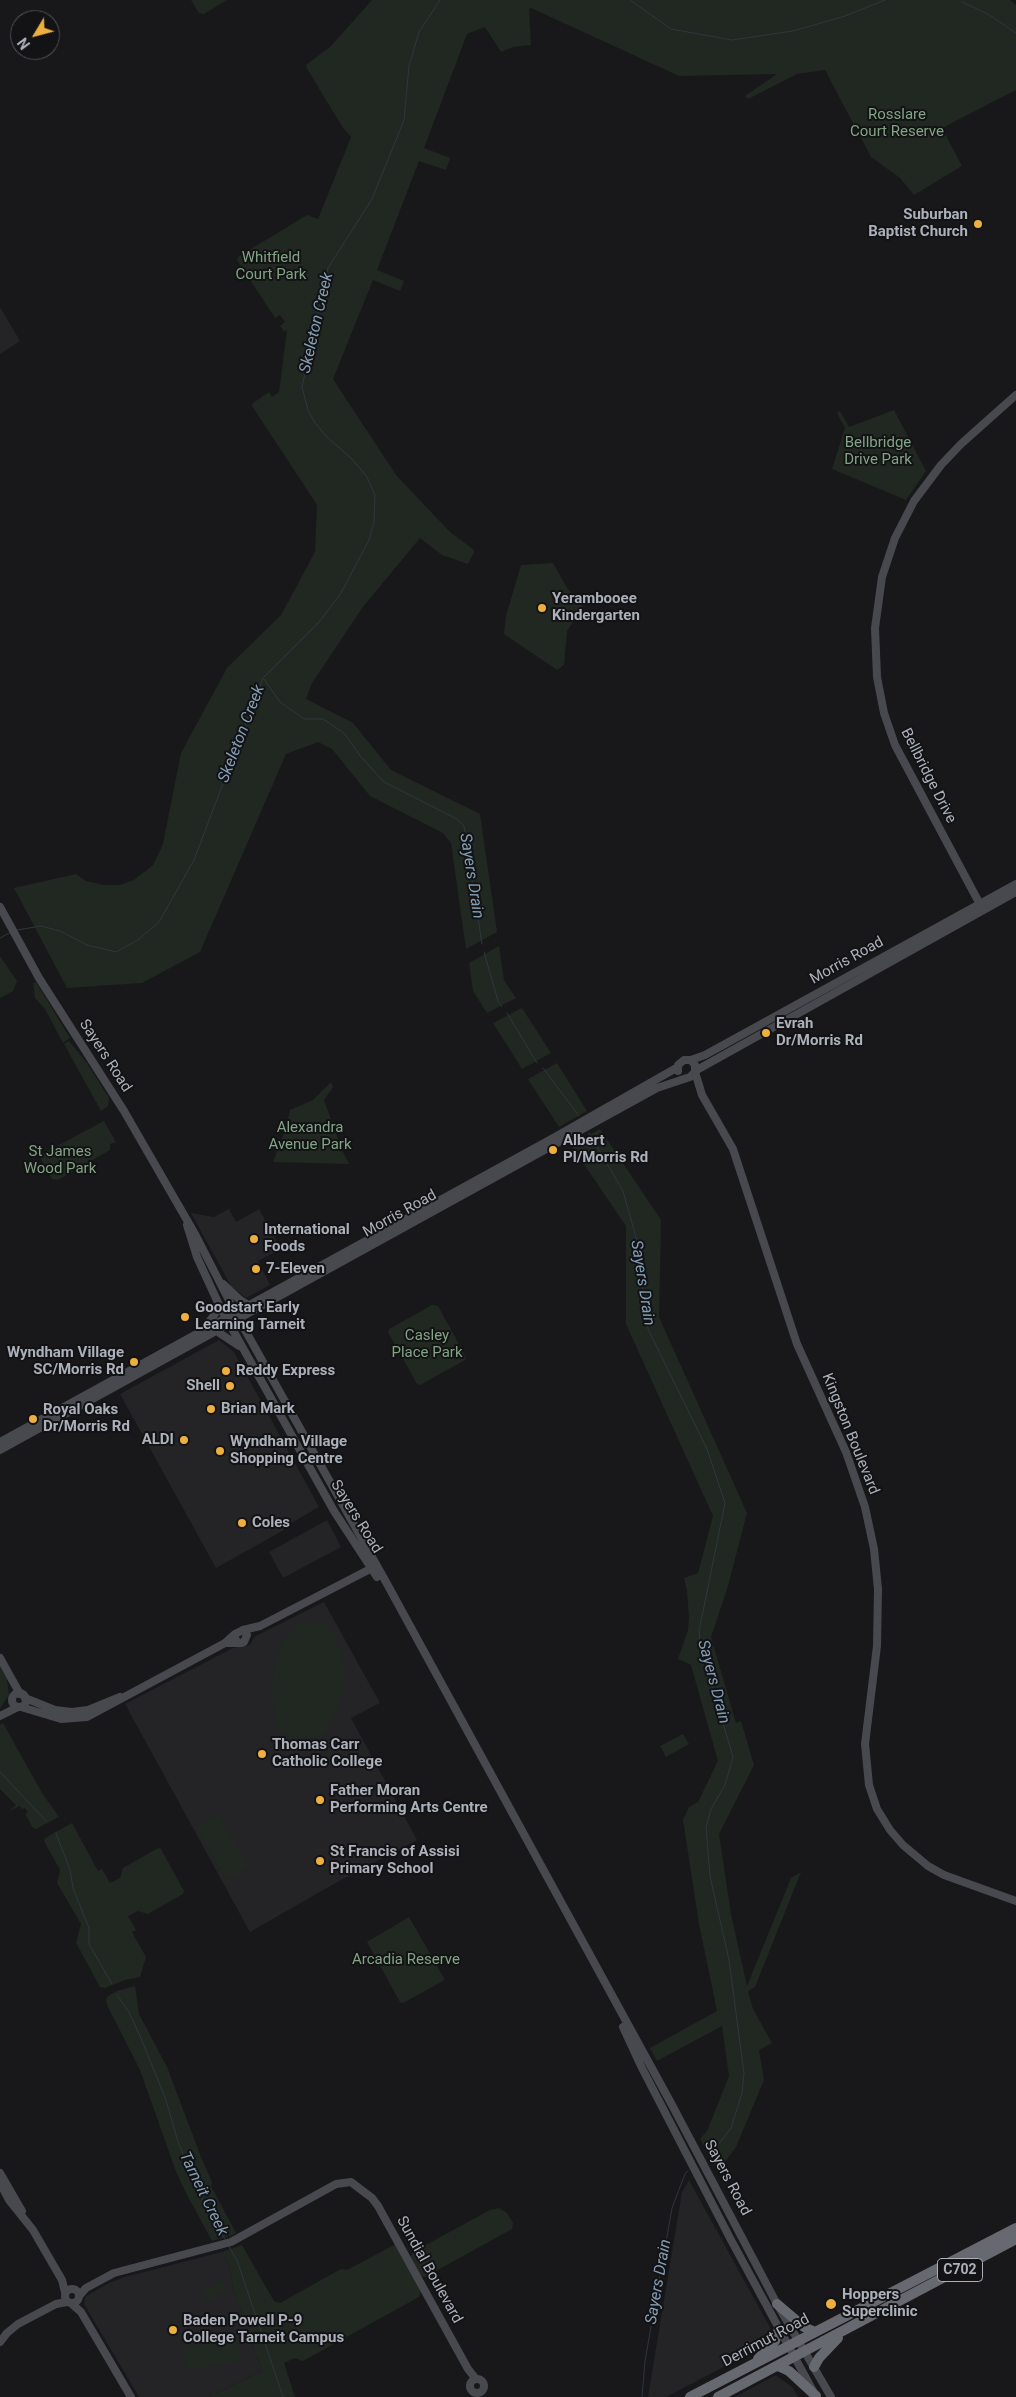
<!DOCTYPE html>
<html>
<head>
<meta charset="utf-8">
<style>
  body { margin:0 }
  #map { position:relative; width:1016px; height:2397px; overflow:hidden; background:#18181a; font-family:Roboto,sans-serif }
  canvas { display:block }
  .north { position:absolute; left:10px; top:10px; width:50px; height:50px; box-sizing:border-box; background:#131315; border:1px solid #505257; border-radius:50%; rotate:233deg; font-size:14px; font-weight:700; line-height:20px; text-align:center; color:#abb0ba }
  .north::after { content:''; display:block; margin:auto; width:18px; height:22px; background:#edb03e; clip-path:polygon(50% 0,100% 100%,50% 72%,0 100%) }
</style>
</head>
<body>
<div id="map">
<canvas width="1016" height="2397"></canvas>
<div class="north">N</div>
</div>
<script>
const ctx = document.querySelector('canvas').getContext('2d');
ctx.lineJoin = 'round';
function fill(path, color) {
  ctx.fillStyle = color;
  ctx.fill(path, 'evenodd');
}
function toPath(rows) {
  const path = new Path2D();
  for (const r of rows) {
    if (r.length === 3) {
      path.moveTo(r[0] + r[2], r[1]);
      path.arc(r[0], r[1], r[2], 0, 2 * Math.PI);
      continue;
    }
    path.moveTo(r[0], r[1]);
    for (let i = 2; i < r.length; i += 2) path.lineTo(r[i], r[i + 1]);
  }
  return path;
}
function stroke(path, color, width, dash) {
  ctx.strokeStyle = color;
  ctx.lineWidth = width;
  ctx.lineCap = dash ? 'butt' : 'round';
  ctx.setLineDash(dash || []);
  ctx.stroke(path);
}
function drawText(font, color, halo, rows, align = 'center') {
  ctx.font = font + ' Roboto,sans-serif';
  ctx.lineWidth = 4;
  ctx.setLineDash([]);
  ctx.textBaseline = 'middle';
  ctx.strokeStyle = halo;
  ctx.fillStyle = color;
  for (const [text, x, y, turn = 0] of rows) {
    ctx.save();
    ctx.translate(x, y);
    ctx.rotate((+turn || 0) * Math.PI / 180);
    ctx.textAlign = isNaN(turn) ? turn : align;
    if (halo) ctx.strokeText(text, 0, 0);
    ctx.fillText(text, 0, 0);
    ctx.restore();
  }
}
fill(toPath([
  [0,307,20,341,0,354],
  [229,1209,236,1222,259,1209,281,1249,258,1261,270,1285,246,1298,231,1286,191,1213,214,1217],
  [219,1340,234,1352,319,1507,283,1528,284,1530,216,1568,120,1394],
  [327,1520,341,1547,283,1578,269,1552],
  [324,1602,380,1703,351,1718,417,1840,332,1885,250,1932,125,1704,233,1648,250,1645,254,1637],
  [689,2180,773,2333,770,2343,666,2397,648,2397,682,2192],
  [222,2252,230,2267,233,2289,262,2371,209,2397,139,2397,84,2304,86,2296,109,2283,125,2277],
  [776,2375,793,2388,798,2397,735,2397]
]), '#242427');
fill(toPath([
  [191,0,227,0,204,14,199,13],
  [372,0,1010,0,1016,5,1016,90,942,128,962,166,914,195,900,178,871,157,825,70,797,74,748,99,745,96,777,74,679,76,531,8,529,9,531,45,513,47,501,52,485,27,467,34,424,148,450,158,446,170,419,161,377,270,404,281,400,291,373,280,333,379,396,475,451,533,473,549,474,552,468,564,442,555,420,538,362,608,312,683,306,699,353,723,391,770,480,814,497,932,466,949,451,843,443,833,370,796,332,749,318,742,286,754,200,952,142,983,67,988,14,888,76,874,86,881,103,885,120,885,134,880,153,865,163,844,181,753,227,668,281,615,315,552,317,505,252,406,253,403,269,392,272,397,279,392,287,330,284,332,280,326,285,322,280,315,275,318,237,260,238,257,246,252,307,215,318,219,351,137,343,128,306,67,307,64,330,47],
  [894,410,926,471,906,500,832,469,845,428,837,413,840,411,849,427],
  [553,563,567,588,583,607,567,631,564,665,557,670,504,634,506,616,521,565],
  [499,946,504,980,516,998,487,1013,473,991,469,963],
  [0,956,17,981,13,991,0,998],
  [36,982,70,1038,63,1043,45,1009,35,998,33,983],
  [522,1008,551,1053,522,1069,493,1023],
  [69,1041,87,1063,109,1098,108,1106,101,1111,64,1044],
  [557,1063,587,1111,559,1127,528,1079],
  [331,1082,333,1087,324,1100,342,1150,349,1164,273,1162,286,1128,290,1110,313,1100],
  [104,1121,116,1142,110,1144,110,1150,58,1180,52,1179,41,1159,42,1154],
  [600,1129,661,1220,659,1317,747,1513,728,1586,711,1637,736,1723,741,1721,754,1765,719,1834,731,1914,747,1986,791,1878,801,1872,755,1987,748,1991,753,2009,772,2043,759,2050,764,2080,736,2147,718,2171,700,2139,707,2131,729,2076,722,2026,657,2061,650,2048,717,2011,699,1924,683,1820,689,1807,698,1802,718,1761,691,1665,678,1659,688,1630,689,1618,687,1591,684,1578,698,1573,713,1516,626,1324,626,1226,571,1145],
  [432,1305,438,1306,466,1357,465,1360,420,1385,417,1384,388,1332,389,1329],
  [308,1621,327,1624,336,1637,345,1668,343,1689,338,1706,324,1734,314,1738,296,1739,286,1733,279,1727,273,1709,272,1679,276,1657,285,1638,297,1626],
  [0,1667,7,1679,9,1695,0,1709],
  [3,1723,42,1793,59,1817,36,1829,33,1828,25,1814,28,1812,25,1808,22,1809,20,1806,9,1811,16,1805,0,1789,0,1725],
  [683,1734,689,1744,666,1757,660,1746],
  [218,1814,248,1868,226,1880,196,1826],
  [72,1823,98,1871,102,1869,110,1883,120,1878,123,1868,158,1848,161,1849,184,1891,183,1894,148,1914,138,1911,128,1916,136,1930,132,1932,146,1957,140,1977,125,1980,105,1988,100,1987,76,1943,81,1924,57,1883,60,1870,44,1841,45,1838],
  [409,1917,444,1978,443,1981,403,2003,400,2002,367,1942],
  [135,1986,139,2014,167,2067,201,2157,212,2182,211,2186,236,2233,230,2236,212,2241,185,2191,175,2169,140,2070,108,2007,106,2000,108,1996,117,1991],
  [499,2208,507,2213,513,2223,512,2229,425,2277,420,2276,410,2258,413,2252,490,2210],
  [396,2244,421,2290,419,2297,303,2361,294,2358,284,2363,295,2397,209,2397,262,2371,233,2289,230,2267,222,2252,242,2245,274,2301,280,2303,341,2269,347,2270],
  [222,2281,227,2290,208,2301,202,2292],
  [237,2337,242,2360,187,2371,182,2349]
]), '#202821');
stroke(toPath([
  [630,0,671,29,732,40,793,31,845,16,885,0],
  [962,2,988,14,1016,33],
  [264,679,280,702,304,719,323,719,344,733,361,757,384,782,457,819,464,826,482,944],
  [17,930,41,926,60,931,87,945,116,952,138,940,159,922,194,860,263,678,320,621,341,593,369,540,374,522,375,495,367,477,352,459,327,437,315,423,308,410,302,387,328,268,372,199,404,120,409,66,419,32,440,0],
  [0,938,11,932],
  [484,952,498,1001,502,1007],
  [507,1013,537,1063],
  [543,1068,579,1116],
  [589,1133,623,1191,637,1241,648,1329,707,1449,725,1503,699,1631,701,1648,733,1757,725,1785,711,1809,706,1827,710,1876,729,1960,744,2073,742,2093,731,2128,711,2154],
  [0,1772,46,1821],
  [56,1833,70,1870,73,1888,89,1928,89,1944,112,1984],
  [117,1995,129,2012,143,2043,166,2100,178,2142,204,2203,225,2239],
  [228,2245,237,2260,283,2397],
  [642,2397,645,2361,672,2208,685,2174,688,2171]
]), '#2e373e', 1);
stroke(toPath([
  [0,907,39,978,124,1111,195,1234,235,1312,386,1582,672,2105,777,2304,831,2397],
  [983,910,895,745,884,713,877,677,875,628,882,577,895,538,914,501,941,465,961,444,1016,395],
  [691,1060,695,1065,695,1072,702,1095,733,1149,797,1344,846,1452,865,1507,874,1549,878,1589,877,1646,865,1744,869,1785,877,1809,890,1830,903,1845,928,1866,944,1875,1016,1901],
  [678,1071,678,1065,684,1060,691,1060,705,1055,1016,884],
  [695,1071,1016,892],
  [187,1225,197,1257,220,1307,334,1511,377,1577],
  [223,1284,240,1300,248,1305],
  [206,1326,220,1307],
  [218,1332,239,1346],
  [0,1442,555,1137,678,1067],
  [0,1450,657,1088,690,1077,695,1072],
  [243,1630,260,1626,376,1566],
  [225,1643,242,1643,244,1642,247,1635,243,1630,235,1634,235,1639,239,1643],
  [0,1658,20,1694],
  [19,1700,7],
  [25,1698,55,1710,72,1712,88,1710,120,1697],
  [21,1707,61,1719,87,1717,225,1643,235,1634],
  [0,1716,18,1707],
  [623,2027,642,2068,731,2240,813,2391],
  [0,2173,22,2211],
  [0,2183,9,2200,33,2230,62,2280,65,2292],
  [72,2296,7],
  [79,2296,86,2288,114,2273,231,2242,336,2184,351,2182,372,2198,378,2206,468,2369,476,2379],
  [72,2304,81,2312,131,2397],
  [0,2342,7,2333,18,2324,56,2304,67,2302],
  [477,2386,7]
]), '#47494f', 8);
stroke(toPath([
  [777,2304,804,2327,815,2332],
  [758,2359,775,2341,779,2329],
  [778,2366,789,2371,816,2396],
  [814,2367,819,2358,838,2338],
  [690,2397,1016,2228],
  [718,2397,1016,2239]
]), '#666970', 10);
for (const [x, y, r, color] of [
  [978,224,5,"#edb03e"],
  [542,608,5,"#edb03e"],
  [766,1033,5,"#edb03e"],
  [553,1150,5,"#edb03e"],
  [254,1239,5,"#edb03e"],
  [256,1269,5,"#edb03e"],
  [185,1317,5,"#edb03e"],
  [134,1362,5,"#edb03e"],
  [226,1371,5,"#edb03e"],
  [230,1386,5,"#edb03e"],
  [211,1409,5,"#edb03e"],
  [33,1419,5,"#edb03e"],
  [184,1440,5,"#edb03e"],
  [220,1451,5,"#edb03e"],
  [242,1523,5,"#edb03e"],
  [262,1754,5,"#edb03e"],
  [320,1800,5,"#edb03e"],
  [320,1861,5,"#edb03e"],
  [831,2304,6,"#edb03e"],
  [173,2330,5,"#edb03e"]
]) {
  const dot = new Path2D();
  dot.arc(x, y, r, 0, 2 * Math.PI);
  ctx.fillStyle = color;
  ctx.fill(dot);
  stroke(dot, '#131315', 2);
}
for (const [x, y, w] of [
  [960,2270,45]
]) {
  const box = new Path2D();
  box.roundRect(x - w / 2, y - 11.5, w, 23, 4);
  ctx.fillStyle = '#131315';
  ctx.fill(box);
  stroke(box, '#abb0ba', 1);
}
drawText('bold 14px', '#abb0ba', null, [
  ["C702",960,2270]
]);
drawText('15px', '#83a484', '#131315', [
  ["Rosslare",897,115],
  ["Court Reserve",897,132],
  ["Whitfield",271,258],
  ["Court Park",271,275],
  ["Bellbridge",878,443],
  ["Drive Park",878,460],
  ["Alexandra",310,1128],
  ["Avenue Park",310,1145],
  ["St James",60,1152],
  ["Wood Park",60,1169],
  ["Casley",427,1336],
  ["Place Park",427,1353],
  ["Arcadia Reserve",406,1960]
]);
drawText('bold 15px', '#abb0ba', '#131315', [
  ["Suburban",968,215,"right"],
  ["Baptist Church",968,232,"right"],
  ["Yerambooee",552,599],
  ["Kindergarten",552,616],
  ["Evrah",776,1024],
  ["Dr/Morris Rd",776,1041],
  ["Albert",563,1141],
  ["Pl/Morris Rd",563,1158],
  ["International",264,1230],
  ["Foods",264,1247],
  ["7-Eleven",266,1269],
  ["Goodstart Early",195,1308],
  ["Learning Tarneit",195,1325],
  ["Wyndham Village",124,1353,"right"],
  ["SC/Morris Rd",124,1370,"right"],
  ["Reddy Express",236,1371],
  ["Shell",220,1386,"right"],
  ["Brian Mark",221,1409],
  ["Royal Oaks",43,1410],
  ["Dr/Morris Rd",43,1427],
  ["ALDI",174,1440,"right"],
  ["Wyndham Village",230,1442],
  ["Shopping Centre",230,1459],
  ["Coles",252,1523],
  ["Thomas Carr",272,1745],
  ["Catholic College",272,1762],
  ["Father Moran",330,1791],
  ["Performing Arts Centre",330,1808],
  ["St Francis of Assisi",330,1852],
  ["Primary School",330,1869],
  ["Hoppers",842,2295],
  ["Superclinic",842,2312],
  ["Baden Powell P-9",183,2321],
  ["College Tarneit Campus",183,2338]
], 'left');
drawText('15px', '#abb0ba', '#131315', [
  ["Bellbridge Drive",928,776,63],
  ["Morris Road",847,961,-29],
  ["Sayers Road",105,1056,57],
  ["Morris Road",400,1214,-29],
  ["Kingston Boulevard",850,1434,68],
  ["Sayers Road",356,1517,58],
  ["Sayers Road",727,2178,62],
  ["Sundial Boulevard",429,2270,61],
  ["Derrimut Road",766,2341,-28]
]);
drawText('italic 16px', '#839eb3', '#131315', [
  ["Skeleton Creek",317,323,-77],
  ["Skeleton Creek",242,734,-69],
  ["Sayers Drain",471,876,81],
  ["Sayers Drain",642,1283,81],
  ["Sayers Drain",713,1682,75],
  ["Tarneit Creek",203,2194,64],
  ["Sayers Drain",659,2282,-80]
]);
</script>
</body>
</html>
